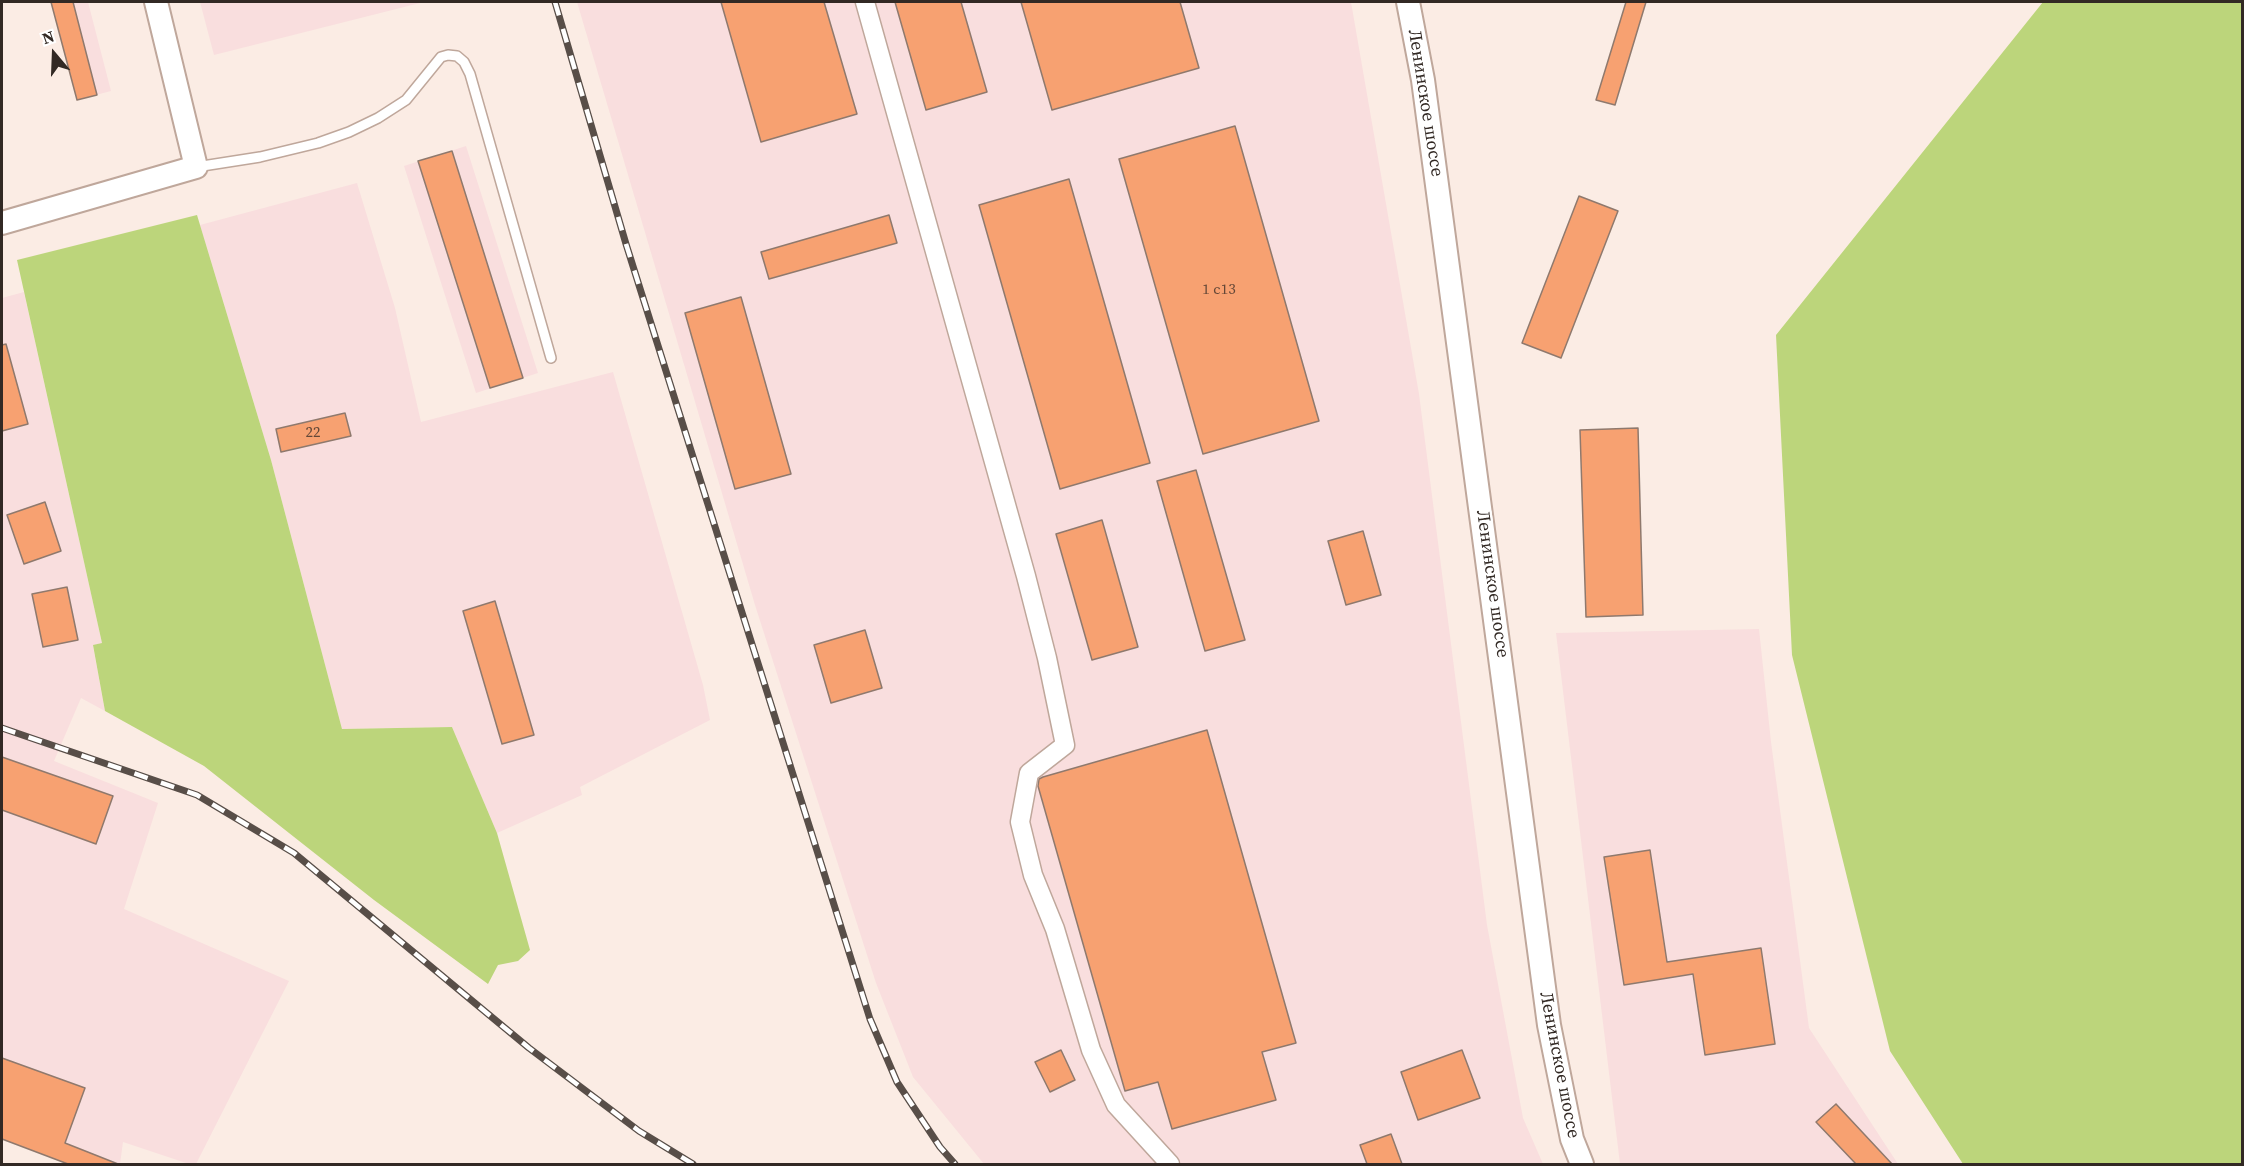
<!DOCTYPE html>
<html>
<head>
<meta charset="utf-8">
<style>
  body { margin:0 }
  #map { position:relative; width:2244px; height:1166px; overflow:hidden; background:#fbece4; font-family:"Source Serif 4",serif }
  canvas { display:block }
  .frame { position:absolute; inset:0; border:3px solid #322924; pointer-events:none }
  .north { position:absolute; left:24px; top:24px; width:60px; height:60px; -webkit-text-stroke:4px #fff; paint-order:stroke; rotate:341deg; font-size:16px; font-weight:700; line-height:24px; text-align:center; color:#322924 }
  .north::after { content:''; display:block; margin:auto; width:21px; height:27px; background:#322924; clip-path:polygon(50% 0,100% 100%,50% 72%,0 100%) }
</style>
</head>
<body>
<div id="map">
<canvas width="2244" height="1166"></canvas>
<div class="frame"></div>
<div class="north">N</div>
</div>
<script>
const ctx = document.querySelector('canvas').getContext('2d');
ctx.lineJoin = 'round';
function fill(path, color) {
  ctx.fillStyle = color;
  ctx.fill(path, 'evenodd');
}
function toPath(rows) {
  const path = new Path2D();
  for (const r of rows) {
    path.moveTo(r[0], r[1]);
    for (let i = 2; i < r.length; i += 2) path.lineTo(r[i], r[i + 1]);
  }
  return path;
}
function stroke(path, color, width, dash) {
  ctx.strokeStyle = color;
  ctx.lineWidth = width;
  ctx.lineCap = dash ? 'butt' : 'round';
  ctx.setLineDash(dash || []);
  ctx.stroke(path);
}
function drawText(font, color, halo, rows, align = 'center') {
  ctx.font = font + ' "Source Serif 4",serif';
  ctx.lineWidth = 4.5;
  ctx.setLineDash([]);
  ctx.textBaseline = 'middle';
  ctx.strokeStyle = halo;
  ctx.fillStyle = color;
  for (const [text, x, y, turn = 0] of rows) {
    ctx.save();
    ctx.translate(x, y);
    ctx.rotate((+turn || 0) * Math.PI / 180);
    ctx.textAlign = isNaN(turn) ? turn : align;
    if (halo) ctx.strokeText(text, 0, 0);
    ctx.fillText(text, 0, 0);
    ctx.restore();
  }
}
fill(toPath([
  [51,2,88,2,111,91,77,100],
  [200,2,424,2,214,55],
  [577,2,1351,2,1419,394,1487,925,1523,1118,1543,1164,984,1164,913,1077,876,983,755,605],
  [466,146,538,373,476,393,404,166],
  [357,183,395,308,421,422,613,372,703,685,710,720,580,787,582,795,497,833,452,727,342,729,271,460,200,225],
  [24,292,102,643,93,646,105,711,81,698,54,761,158,803,124,909,289,981,196,1164,189,1164,123,1142,120,1164,68,1164,2,1139,2,298],
  [1759,629,1771,742,1809,1028,1898,1164,1620,1164,1556,633]
]), '#f9dede');
fill(toPath([
  [2043,2,2242,2,2242,1164,1963,1164,1890,1051,1792,655,1776,335],
  [197,215,271,460,342,729,452,727,497,833,530,950,518,961,498,965,488,984,374,900,204,766,105,711,93,645,102,643,17,260]
]), '#bcd57b');
const building = toPath([
  [51,2,73,2,97,95,77,100,51,2],
  [721,2,824,2,857,114,761,142,721,2],
  [895,2,961,2,987,92,926,110,895,2],
  [1021,2,1180,2,1199,68,1052,110,1021,2],
  [1626,2,1646,2,1615,105,1596,100,1626,2],
  [1235,126,1319,421,1203,454,1119,159,1235,126],
  [452,151,523,378,490,388,418,161,452,151],
  [1069,179,1150,463,1060,489,979,205,1069,179],
  [1579,196,1618,211,1561,358,1522,343,1579,196],
  [889,215,897,243,769,279,761,252,889,215],
  [741,297,791,474,735,489,685,313,741,297],
  [6,344,28,424,2,431,2,345,6,344],
  [345,413,351,436,281,452,276,429,345,413],
  [1638,428,1643,615,1586,617,1580,430,1638,428],
  [1196,470,1245,640,1205,651,1157,481,1196,470],
  [45,502,61,551,24,564,7,515,45,502],
  [1102,520,1138,647,1092,660,1056,534,1102,520],
  [1363,531,1381,595,1346,605,1328,541,1363,531],
  [67,587,78,640,43,647,32,594,67,587],
  [495,601,534,735,502,744,463,611,495,601],
  [865,630,882,688,831,703,814,645,865,630],
  [1207,730,1296,1043,1262,1052,1276,1100,1172,1129,1158,1082,1125,1091,1038,786,1039,779,1043,777,1207,730],
  [2,757,113,796,96,844,2,810,2,757],
  [1650,850,1667,962,1761,948,1775,1044,1705,1055,1693,974,1624,985,1604,857,1650,850],
  [1061,1050,1075,1080,1050,1092,1035,1062,1061,1050],
  [1462,1050,1480,1098,1418,1120,1401,1072,1462,1050],
  [2,1058,85,1088,65,1143,118,1164,68,1164,2,1139,2,1058],
  [1836,1104,1892,1164,1856,1164,1816,1122,1836,1104],
  [1391,1134,1402,1164,1367,1164,1360,1145,1391,1134]
]);
fill(building, '#f7a171');
stroke(building, '#8f796d', 1.5);
const service = toPath([
  [196,167,260,157,318,143,349,132,378,118,406,100,441,57,448,55,457,56,464,62,470,74,551,358]
]);
const minor = toPath([
  [865,2,1026,576,1047,658,1065,745,1029,773,1020,822,1033,875,1055,929,1091,1050,1116,1105,1170,1164]
]);
const tertiary = toPath([
  [1408,2,1423,80,1549,1025,1572,1139,1582,1164],
  [2,223,196,167,156,2]
]);
stroke(service, '#bfa79b', 12);
stroke(minor, '#bfa79b', 21);
stroke(tertiary, '#bfa79b', 26);
stroke(service, '#fff', 9);
stroke(minor, '#fff', 18);
stroke(tertiary, '#fff', 22);
const rail = toPath([
  [555,2,626,244,870,1019,897,1082,940,1147,955,1164],
  [2,728,197,795,294,853,529,1048,639,1131,693,1164]
]);
stroke(rail, '#584e48', 7);
stroke(rail, '#fff', 4.5, [14]);
drawText('15px', '#634737', null, [
  ["1 с13",1219,290],
  ["22",313,433]
]);
drawText('18px', '#322924', '#fff', [
  ["Ленинское шоссе",1425,103,81],
  ["Ленинское шоссе",1492,584,82],
  ["Ленинское шоссе",1559,1065,79]
]);
</script>
</body>
</html>
